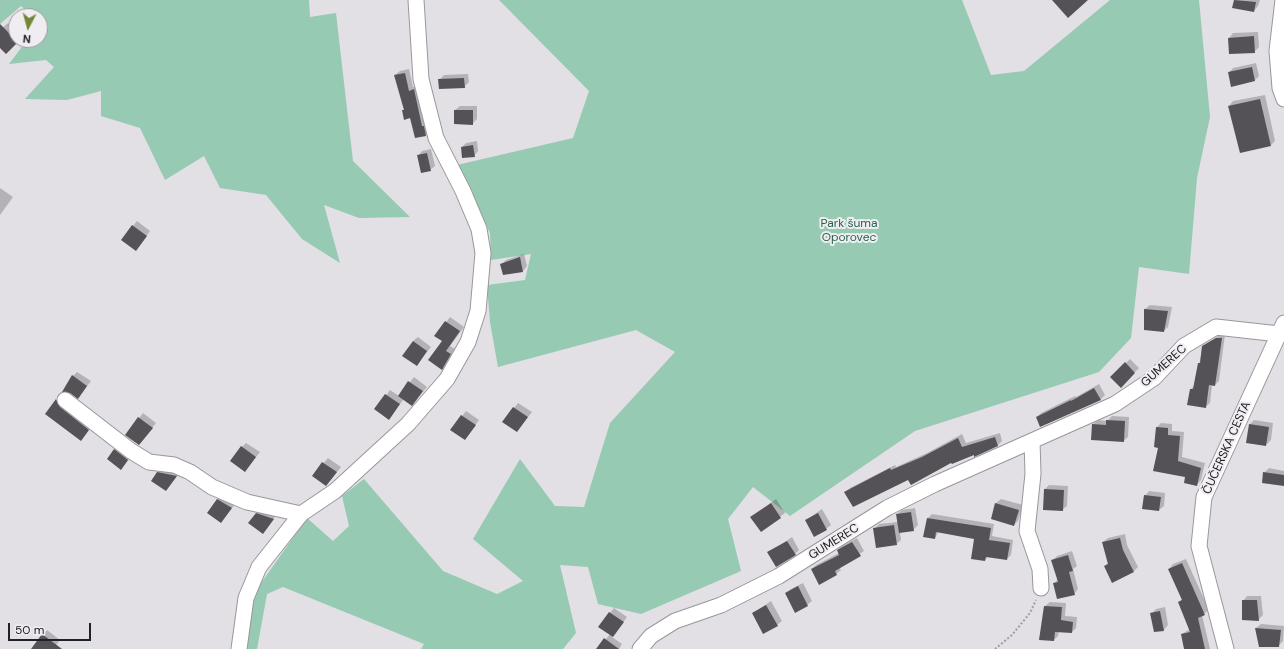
<!DOCTYPE html>
<html>
<head>
<meta charset="utf-8">
<style>
  body { margin:0 }
  #map { position:relative; width:1284px; height:649px; overflow:hidden; background:#e2dfe5; font-family:"DM Sans",sans-serif }
  canvas { display:block }
  .north { position:absolute; left:8px; top:8px; width:40px; height:40px; box-sizing:border-box; background:#efedf2; border:1px solid #9d9b9f; border-radius:50%; rotate:186deg; font-size:11px; font-weight:700; line-height:16px; text-align:center; color:#212022 }
  .north::after { content:''; display:block; margin:auto; width:14px; height:18px; background:#748737; clip-path:polygon(50% 0,100% 100%,50% 72%,0 100%) }
  .scale { position:absolute; left:8px; top:623px; width:83px; height:18px; box-sizing:border-box; border:2px solid #212022; border-top:0; padding-left:5px; font-size:12px; line-height:14px; white-space:nowrap; color:#212022; -webkit-text-stroke:3px #efedf2; paint-order:stroke }
</style>
</head>
<body>
<div id="map">
<canvas width="1284" height="649"></canvas>
<div class="north">N</div>
<div class="scale">50 m</div>
</div>
<script>
const ctx = document.querySelector('canvas').getContext('2d');
ctx.lineJoin = 'round';
function fill(path, color) {
  ctx.fillStyle = color;
  ctx.fill(path, 'evenodd');
}
function toPath(rows) {
  const path = new Path2D();
  for (const r of rows) {
    path.moveTo(r[0], r[1]);
    for (let i = 2; i < r.length; i += 2) path.lineTo(r[i], r[i + 1]);
  }
  return path;
}
function stroke(path, color, width, dash) {
  ctx.strokeStyle = color;
  ctx.lineWidth = width;
  ctx.lineCap = dash ? 'butt' : 'round';
  ctx.setLineDash(dash || []);
  ctx.stroke(path);
}
function drawText(font, color, halo, rows, align = 'center') {
  ctx.font = font + ' "DM Sans",sans-serif';
  ctx.lineWidth = 4;
  ctx.setLineDash([]);
  ctx.textBaseline = 'middle';
  ctx.strokeStyle = halo;
  ctx.fillStyle = color;
  for (const [text, x, y, turn = 0] of rows) {
    ctx.save();
    ctx.translate(x, y);
    ctx.rotate((+turn || 0) * Math.PI / 180);
    ctx.textAlign = isNaN(turn) ? turn : align;
    if (halo) ctx.strokeText(text, 0, 0);
    ctx.fillText(text, 0, 0);
    ctx.restore();
  }
}
fill(toPath([
  [0,0,309,0,310,17,336,13,353,161,410,217,359,218,324,205,340,263,302,239,266,195,220,188,204,156,165,180,140,128,101,116,101,91,67,100,25,99,54,67,46,60,9,64,27,40,40,40,40,16,33,16,21,6,0,24],
  [499,0,962,0,991,75,1024,71,1110,0,1199,0,1210,117,1197,178,1189,274,1139,267,1131,338,1099,372,915,431,790,516,753,487,728,519,741,571,641,614,598,604,588,567,560,565,576,633,563,649,421,649,424,644,283,587,267,594,257,649,246,649,254,593,307,518,333,541,349,526,342,496,364,479,443,571,497,594,523,581,473,539,520,459,555,506,584,507,610,423,675,352,636,330,498,367,490,322,487,285,525,280,531,254,491,260,490,233,457,165,573,138,589,91]
]), '#96cab2');
fill(toPath([
  [1235,0,1260,0,1258,6,1254,11,1233,7],
  [8,23,16,31,16,40,19,40,6,53,0,46,0,30],
  [1258,32,1259,47,1254,52,1230,53,1229,38,1233,33],
  [1256,63,1259,76,1255,80,1229,73,1233,68],
  [409,69,413,87,419,85,430,130,426,135,403,110,405,109,395,75,400,71],
  [468,74,469,82,464,87,439,80,444,75],
  [1265,95,1275,141,1271,145,1229,106,1233,101],
  [460,106,477,106,477,119,472,124,455,123,455,110],
  [477,141,478,151,474,156,462,147,466,143],
  [431,149,435,166,430,170,418,156,422,151],
  [0,188,13,197,0,215],
  [137,221,150,231,140,245,133,226],
  [524,254,527,266,523,271,501,265,506,260],
  [1150,305,1172,307,1168,327,1163,331,1145,309],
  [450,317,464,327,450,346,455,349,442,369,443,341,436,336],
  [1221,334,1225,334,1219,381,1215,385,1212,385,1210,403,1205,407,1191,389,1195,385,1203,346],
  [418,337,431,347,417,365,413,341],
  [1130,359,1139,368,1121,386,1112,377],
  [77,372,91,381,82,393,73,376],
  [414,377,427,387,416,400,404,399,389,418,376,409,390,390,399,396],
  [1099,384,1105,395,1101,399,1041,426,1037,417,1041,413,1075,396,1076,397],
  [61,396,92,425,85,435,47,414],
  [518,403,532,412,517,431,504,421],
  [466,411,479,420,465,439,452,429],
  [143,413,156,423,143,440,139,418],
  [1112,416,1129,417,1128,437,1123,441,1093,424,1098,420,1107,421],
  [1254,420,1273,423,1271,440,1266,445,1249,425],
  [1161,423,1172,424,1172,431,1184,432,1182,457,1205,463,1201,480,1197,485,1159,447,1157,427],
  [1000,433,1002,441,998,445,952,462,911,484,909,478,846,492,850,488,895,465,896,467,927,453,962,434,966,443],
  [246,443,260,452,245,471,242,447],
  [119,445,132,455,121,469,115,450],
  [328,458,341,467,330,481,313,476],
  [163,468,180,472,166,490,158,473],
  [1269,468,1284,471,1284,485,1264,473],
  [1049,485,1068,486,1067,506,1062,510,1044,509,1045,489],
  [1149,491,1165,493,1164,506,1159,510,1145,496],
  [222,495,236,503,221,522,217,499],
  [776,499,785,513,761,531,752,517],
  [1001,499,1023,505,1018,521,1014,525,992,519,996,503],
  [915,508,918,525,913,530,900,532,901,540,896,544,874,529,879,524,898,522,897,514,902,510],
  [261,509,277,514,263,533,256,514],
  [822,509,831,525,826,529,806,520],
  [932,514,994,524,992,536,1013,540,1011,555,1007,559,988,556,985,560,976,538,939,531,935,538,928,518],
  [1125,534,1127,545,1138,567,1134,571,1113,581,1105,566,1108,563,1103,542,1108,538],
  [792,537,799,550,795,554,769,553],
  [857,538,864,551,839,567,841,570,836,574,812,569,816,565,839,553,838,550,842,546],
  [1072,551,1077,566,1073,569,1078,589,1074,594,1054,584,1058,579,1053,560,1057,556],
  [1186,559,1209,610,1202,615,1210,649,1185,649,1182,634,1190,629,1180,602,1182,599,1169,569,1173,564],
  [803,583,812,601,807,605,786,593,791,589],
  [1247,596,1261,596,1263,615,1258,620,1243,601],
  [771,601,782,621,777,625,754,613],
  [1050,602,1066,603,1065,616,1077,617,1076,628,1072,632,1059,631,1058,636,1054,640,1045,606],
  [1165,607,1168,625,1164,630,1155,631,1152,613,1156,609],
  [614,608,627,617,612,637,622,644,619,649,598,649,610,634,599,626],
  [1261,624,1284,626,1283,641,1278,646,1259,646,1256,628],
  [47,630,60,640,53,649,32,649]
]), '#0003');
fill(toPath([
  [1052,0,1088,0,1068,18],
  [1234,0,1256,2,1254,12,1232,8],
  [0,24,18,42,6,54,0,48],
  [1254,36,1255,53,1229,54,1228,38],
  [1252,67,1255,81,1231,87,1228,72],
  [405,73,409,91,414,89,422,126,424,126,426,136,415,138,410,118,404,120,402,110,404,110,394,75],
  [464,78,465,88,439,89,438,79],
  [1260,99,1271,146,1240,153,1228,106],
  [454,110,473,110,473,125,454,124],
  [473,145,475,157,462,158,461,147],
  [427,153,431,171,421,173,417,155],
  [132,225,147,236,136,251,121,240],
  [520,257,523,272,503,275,500,264],
  [1144,309,1168,311,1164,332,1144,330],
  [445,321,460,331,446,351,451,354,442,370,428,360,442,341,434,336],
  [1216,338,1222,338,1215,386,1209,385,1206,408,1187,405,1190,389,1193,389,1198,363,1200,363,1202,346],
  [413,341,427,351,417,366,402,356],
  [1125,362,1135,373,1121,388,1110,377],
  [72,375,87,386,78,399,70,393,62,392],
  [408,381,423,391,412,406,398,396],
  [1094,388,1101,400,1040,427,1036,417,1071,400,1071,401],
  [385,394,400,404,389,420,374,409],
  [56,399,60,407,89,430,81,441,45,414],
  [513,407,528,417,517,432,502,422],
  [461,415,476,425,465,440,450,430],
  [138,417,153,428,139,445,125,435],
  [1106,420,1125,421,1124,442,1091,440,1092,424,1106,425],
  [1249,424,1269,427,1266,446,1246,443],
  [1156,427,1168,428,1168,435,1180,436,1178,461,1201,468,1197,486,1184,483,1185,477,1153,471,1158,448,1154,447],
  [995,437,998,446,974,457,974,455,952,464,951,463,911,485,908,480,853,507,844,492,890,468,891,470,922,457,958,438,962,447],
  [241,446,256,457,245,472,230,461],
  [114,449,128,460,121,470,107,459],
  [322,462,337,472,326,486,312,476],
  [157,472,177,476,166,491,151,481],
  [1263,472,1284,475,1284,486,1262,483],
  [1044,489,1064,490,1063,511,1043,510],
  [1144,495,1161,497,1159,511,1142,509],
  [217,499,232,508,221,523,207,513],
  [771,503,781,518,761,532,750,517],
  [995,503,1019,510,1014,526,991,519],
  [911,512,914,531,899,533,896,514],
  [256,513,274,519,263,534,248,523],
  [818,513,827,530,814,537,805,520],
  [927,518,991,528,989,540,1010,543,1007,560,986,557,985,561,971,559,974,539,936,532,935,539,923,537],
  [894,525,897,545,876,548,873,528],
  [1120,538,1123,550,1134,572,1112,583,1104,566,1108,564,1102,542],
  [787,541,796,555,776,567,767,552],
  [852,542,861,556,835,571,837,575,819,585,811,569,839,555,837,550],
  [1068,555,1073,571,1069,572,1075,595,1057,599,1053,583,1058,582,1051,560],
  [1182,563,1205,615,1198,618,1205,649,1184,649,1181,634,1190,632,1178,602,1182,600,1168,569],
  [798,586,808,606,795,613,785,593],
  [1242,600,1257,600,1259,621,1242,620],
  [766,605,778,626,763,634,752,613],
  [1044,606,1062,607,1061,620,1073,622,1072,633,1055,632,1054,641,1039,640],
  [1160,611,1164,631,1154,632,1150,613],
  [609,612,624,622,613,637,598,627],
  [1255,628,1281,630,1279,647,1259,647],
  [42,634,62,649,31,649],
  [604,638,619,649,596,649]
]), '#545257');
const minor = toPath([
  [1283,0,1277,51,1280,88,1284,99],
  [65,400,131,451,149,462,174,465,190,472,212,487,247,502,301,514],
  [1032,441,1033,474,1027,531,1040,569,1041,588],
  [239,649,246,598,259,567,301,514,335,491,408,424,447,379,468,342,478,311,483,253,479,229,463,191,436,138,421,79,416,0],
  [640,649,651,636,675,621,721,605,779,576,887,508,935,484,1115,404,1154,378,1184,346,1216,327,1279,334],
  [1226,649,1199,546,1204,497,1284,323]
]);
stroke(minor, '#99979c', 17);
stroke(toPath([
  [995,649,1012,635,1030,613,1036,600]
]), '#9f9da2', 2, [2, 2]);
stroke(minor, '#fff', 15);
drawText('12px', '#26634b', '#efedf2', [
  ["Park šuma",849,224],
  ["Oporovec",849,238]
]);
drawText('12px', '#212022', '#efedf2', [
  ["GUMEREC",1164,366,-42],
  ["ČUČERSKA CESTA",1227,448,-66],
  ["GUMEREC",834,542,-32]
]);
</script>
</body>
</html>
